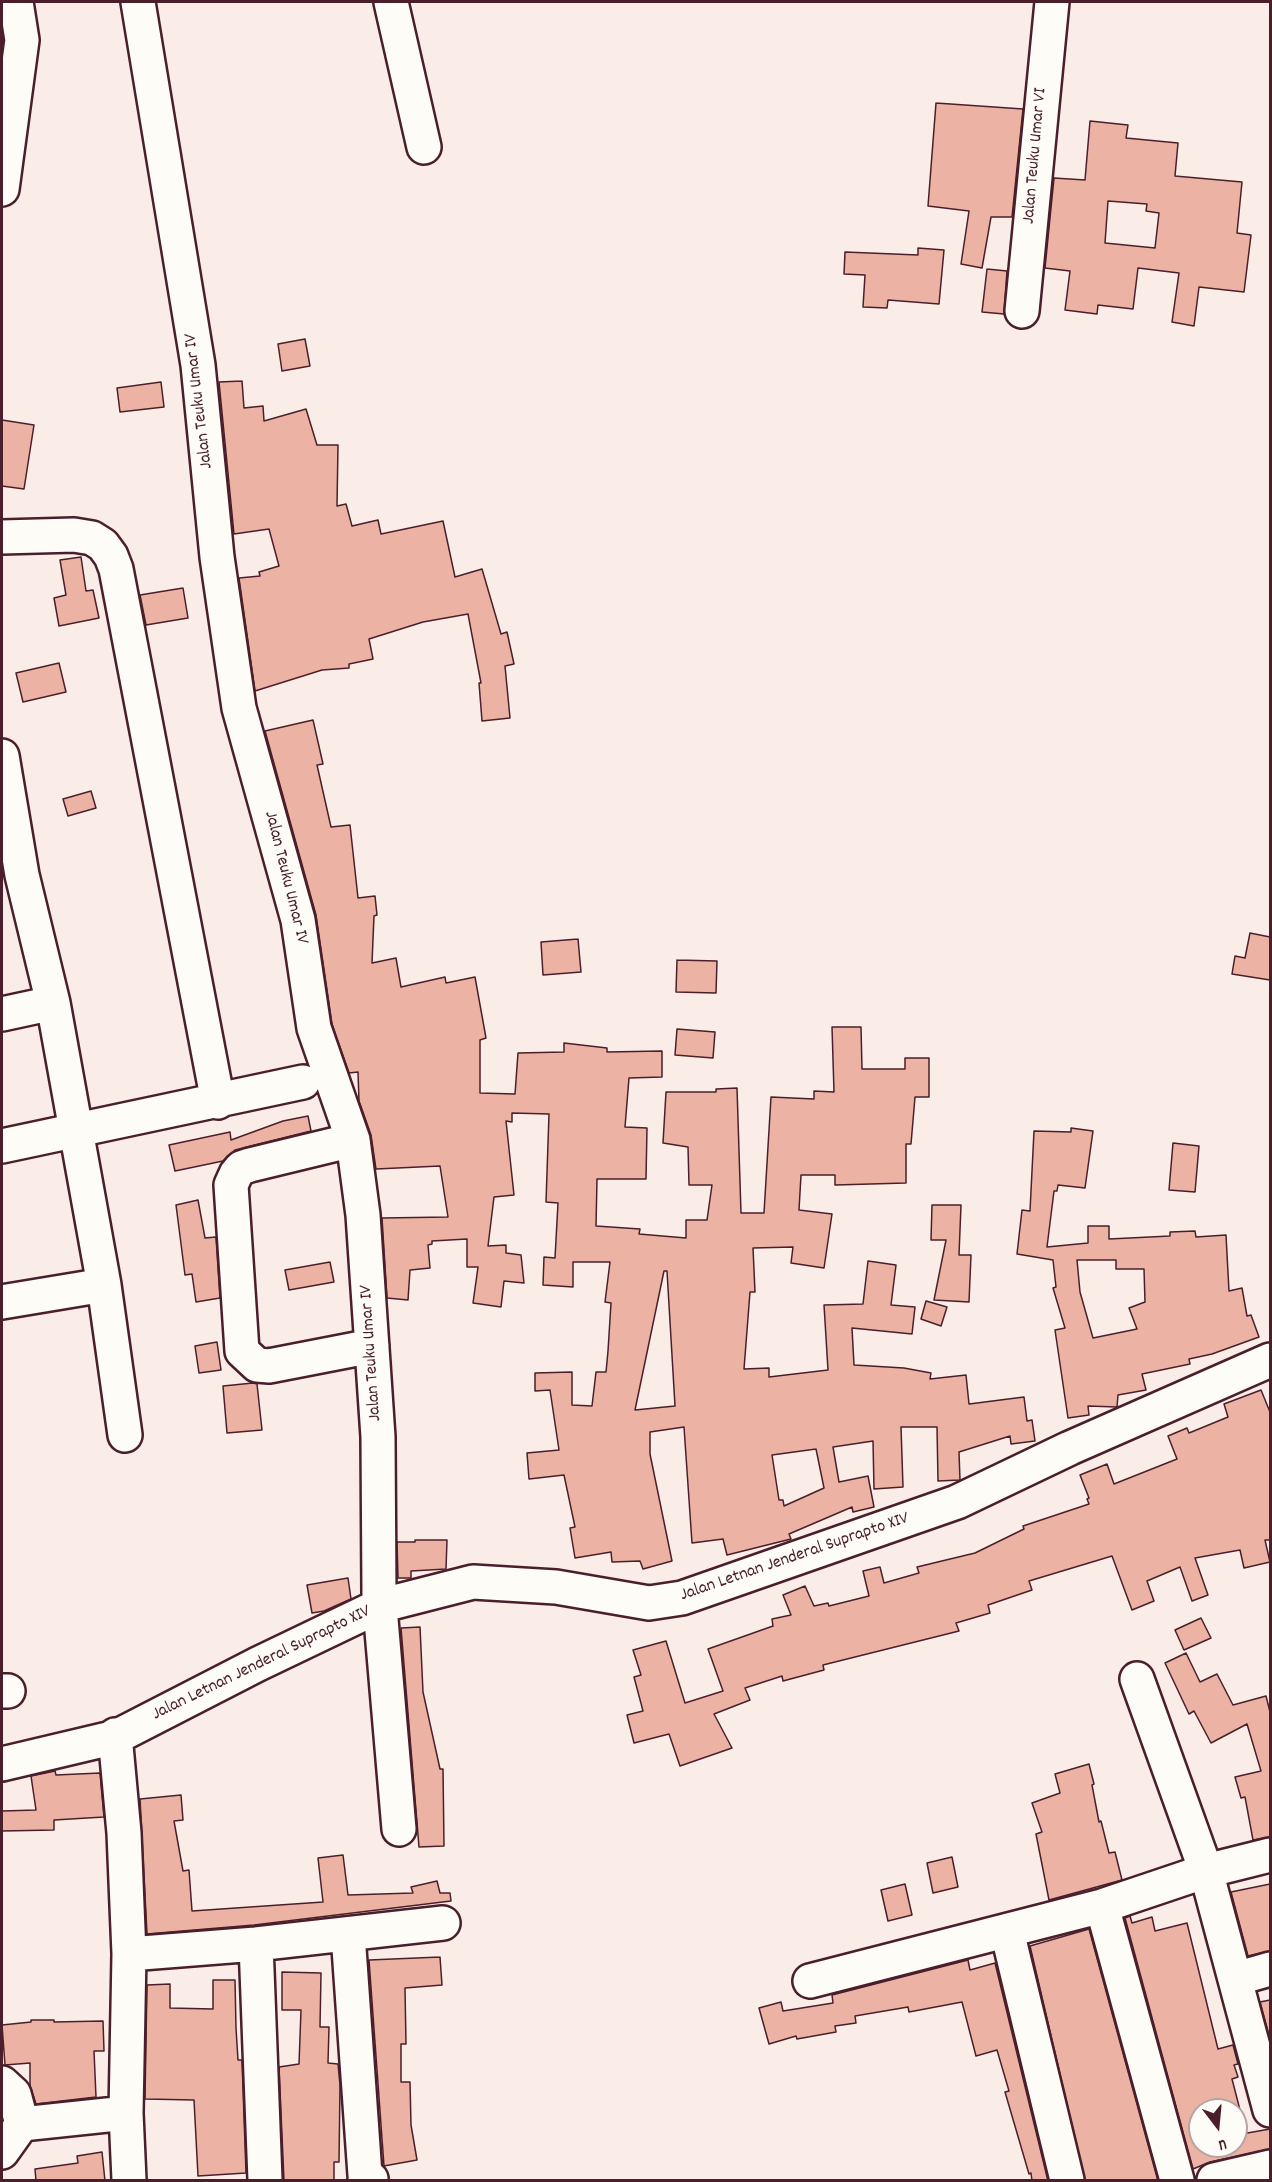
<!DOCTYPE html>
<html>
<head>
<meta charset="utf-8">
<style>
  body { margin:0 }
  #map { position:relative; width:1272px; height:2182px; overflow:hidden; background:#faede7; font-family:Dekko,sans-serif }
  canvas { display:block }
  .frame { position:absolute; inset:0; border:3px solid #4a1f2b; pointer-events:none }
  .north { position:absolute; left:1188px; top:2098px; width:60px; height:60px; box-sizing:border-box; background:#fdfcf7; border:2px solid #b5a4a5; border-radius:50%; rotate:164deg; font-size:16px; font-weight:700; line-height:24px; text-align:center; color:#4a1f2b }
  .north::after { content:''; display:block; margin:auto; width:21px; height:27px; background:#4a1f2b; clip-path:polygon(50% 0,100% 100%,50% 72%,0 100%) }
</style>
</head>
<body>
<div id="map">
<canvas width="1272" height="2182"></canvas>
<div class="frame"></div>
<div class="north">U</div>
</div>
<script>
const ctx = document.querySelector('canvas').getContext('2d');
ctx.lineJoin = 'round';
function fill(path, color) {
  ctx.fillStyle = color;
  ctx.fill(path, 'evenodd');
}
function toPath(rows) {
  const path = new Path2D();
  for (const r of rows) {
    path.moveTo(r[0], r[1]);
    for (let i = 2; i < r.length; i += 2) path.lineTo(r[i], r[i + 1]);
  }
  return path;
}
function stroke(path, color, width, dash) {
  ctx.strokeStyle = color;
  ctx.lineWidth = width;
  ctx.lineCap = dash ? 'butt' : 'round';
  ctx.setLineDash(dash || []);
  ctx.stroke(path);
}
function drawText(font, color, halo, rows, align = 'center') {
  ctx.font = font + ' Dekko,sans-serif';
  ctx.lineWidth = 5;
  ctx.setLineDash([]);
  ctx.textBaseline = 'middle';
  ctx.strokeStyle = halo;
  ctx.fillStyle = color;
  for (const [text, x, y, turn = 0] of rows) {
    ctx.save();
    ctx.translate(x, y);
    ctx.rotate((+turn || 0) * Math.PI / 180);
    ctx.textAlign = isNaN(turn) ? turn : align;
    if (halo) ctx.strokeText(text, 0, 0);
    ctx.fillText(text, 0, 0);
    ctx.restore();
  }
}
const building = toPath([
  [936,103,1023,109,1012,217,991,217,982,268,961,264,969,211,928,206,936,103],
  [1090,121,1128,125,1126,138,1178,143,1175,176,1242,182,1237,233,1251,235,1244,292,1199,287,1194,326,1172,322,1179,273,1138,268,1133,309,1098,305,1097,314,1065,310,1070,271,1045,268,1054,178,1085,180,1090,121],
  [1108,201,1147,204,1146,211,1159,213,1155,248,1105,243,1108,201],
  [918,248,944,250,939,304,888,300,887,308,863,307,865,275,844,274,845,252,918,255,918,248],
  [987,269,1007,271,1004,314,982,312,987,269],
  [305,339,310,366,282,371,278,344,305,339],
  [242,381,244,408,263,406,264,421,306,409,317,445,338,445,337,506,346,504,352,526,378,520,381,534,443,521,455,577,482,569,501,634,507,632,514,664,505,666,510,718,482,721,479,683,481,683,468,614,423,622,369,639,373,659,349,664,349,668,322,670,255,691,239,578,260,576,259,572,279,566,269,529,234,534,219,382,242,381],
  [161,382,164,407,120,412,117,388,161,382],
  [2,420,34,425,24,489,2,486,2,420],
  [81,557,86,591,93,590,99,618,59,626,54,598,66,595,60,560,81,557],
  [183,588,188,618,146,625,140,595,183,588],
  [59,663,66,692,23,702,16,673,59,663],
  [313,720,323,764,317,765,331,827,350,825,358,898,375,896,377,915,374,916,372,963,396,958,401,987,445,977,446,983,475,977,486,1038,480,1040,480,1093,515,1094,518,1053,564,1052,564,1043,607,1048,607,1052,662,1051,662,1077,629,1078,625,1127,647,1128,646,1179,597,1179,596,1226,640,1229,639,1234,686,1238,686,1220,707,1220,712,1185,689,1185,688,1147,663,1143,666,1092,716,1092,716,1089,737,1088,741,1213,764,1213,771,1097,814,1099,814,1091,834,1092,832,1027,861,1027,862,1069,905,1069,905,1058,929,1058,929,1097,915,1097,911,1144,906,1144,906,1183,835,1185,835,1175,801,1175,799,1210,832,1214,824,1268,791,1263,793,1247,753,1248,755,1292,750,1292,744,1369,769,1368,769,1377,828,1370,824,1305,863,1304,868,1261,896,1265,891,1305,915,1307,912,1334,852,1328,854,1365,904,1368,931,1373,930,1379,966,1375,969,1404,1024,1397,1027,1421,1032,1420,1035,1441,1011,1444,1010,1436,959,1452,960,1480,938,1481,937,1427,901,1427,903,1487,874,1489,873,1441,833,1447,839,1482,868,1476,874,1507,853,1512,852,1507,789,1534,791,1539,727,1555,723,1539,692,1543,684,1427,650,1432,650,1454,672,1561,643,1569,640,1561,612,1562,611,1552,575,1558,570,1528,575,1527,564,1475,529,1479,527,1453,559,1450,550,1390,535,1391,535,1373,572,1372,572,1405,592,1406,596,1372,606,1372,608,1351,611,1303,605,1302,610,1262,573,1262,573,1287,543,1285,544,1257,555,1258,558,1203,546,1202,549,1114,512,1113,512,1122,506,1121,514,1195,494,1197,488,1246,506,1245,506,1253,521,1255,524,1283,504,1281,501,1307,473,1303,478,1267,467,1267,467,1239,432,1241,432,1244,428,1245,430,1268,410,1270,408,1300,387,1298,382,1218,448,1217,440,1166,376,1169,371,1135,359,1101,358,1072,349,1073,332,1024,316,915,265,731,313,720],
  [664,1271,667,1271,675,1406,635,1410,664,1271],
  [816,1449,824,1488,784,1506,783,1500,779,1500,772,1455,816,1449],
  [91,791,96,808,68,816,63,799,91,791],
  [1250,933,1270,937,1270,980,1232,974,1235,956,1245,958,1250,933],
  [578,939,581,972,543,975,541,942,578,939],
  [677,960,717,961,716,993,676,992,677,960],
  [677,1029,715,1032,713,1058,675,1055,677,1029],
  [308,1116,311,1131,235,1150,223,1161,175,1171,169,1145,230,1132,231,1140,283,1121,308,1116],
  [1071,1128,1093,1131,1085,1188,1058,1185,1057,1191,1054,1191,1047,1247,1088,1243,1088,1226,1109,1226,1109,1239,1170,1236,1170,1232,1195,1231,1196,1237,1226,1235,1229,1291,1242,1288,1247,1316,1251,1315,1259,1337,1212,1354,1189,1359,1190,1364,1142,1374,1146,1390,1118,1395,1117,1407,1088,1406,1089,1415,1068,1418,1055,1330,1065,1328,1053,1288,1056,1287,1053,1260,1017,1254,1022,1210,1030,1211,1034,1131,1071,1132,1071,1128],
  [1077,1260,1116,1260,1116,1269,1144,1269,1145,1302,1129,1308,1137,1329,1093,1338,1080,1292,1077,1260],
  [1173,1143,1199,1146,1195,1192,1169,1190,1173,1143],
  [198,1200,205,1238,216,1237,220,1298,196,1302,192,1274,185,1275,176,1205,198,1200],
  [932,1205,961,1205,959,1255,971,1255,969,1302,934,1300,946,1240,931,1240,932,1205],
  [330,1262,334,1282,289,1290,285,1270,330,1262],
  [926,1301,947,1307,941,1326,921,1319,926,1301],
  [217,1342,221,1370,199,1373,195,1346,217,1342],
  [253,1383,257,1384,262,1430,227,1433,223,1386,253,1383],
  [1261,1390,1270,1412,1270,1540,1265,1540,1270,1562,1244,1568,1240,1550,1195,1558,1208,1595,1192,1601,1180,1567,1147,1581,1154,1601,1132,1610,1112,1556,1029,1581,1032,1590,988,1605,990,1613,956,1623,959,1631,823,1665,824,1670,783,1681,782,1676,745,1688,750,1700,714,1714,732,1748,680,1766,669,1734,634,1743,627,1715,643,1711,634,1677,641,1675,633,1650,666,1641,685,1703,723,1691,708,1649,773,1626,772,1619,791,1615,783,1595,805,1586,814,1606,828,1603,829,1606,869,1596,863,1571,880,1567,884,1583,919,1573,917,1567,975,1553,1024,1529,1023,1526,1089,1504,1087,1499,1089,1498,1080,1475,1107,1464,1114,1484,1177,1459,1168,1436,1187,1428,1189,1433,1228,1417,1224,1404,1261,1390],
  [415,1540,447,1540,446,1569,411,1571,411,1578,398,1578,397,1542,415,1542,415,1540],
  [348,1578,351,1599,324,1611,312,1613,307,1585,348,1578],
  [1201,1618,1211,1638,1184,1650,1175,1630,1201,1618],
  [420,1627,423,1692,440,1769,443,1769,444,1846,419,1847,401,1628,420,1627],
  [1186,1653,1200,1682,1217,1674,1233,1705,1266,1696,1270,1712,1270,1837,1253,1840,1245,1797,1241,1798,1235,1777,1261,1771,1247,1724,1211,1743,1194,1711,1189,1714,1165,1663,1186,1653],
  [1089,1764,1094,1784,1092,1785,1099,1822,1101,1821,1109,1853,1115,1852,1122,1880,1049,1900,1036,1834,1042,1832,1032,1803,1060,1793,1055,1774,1089,1764],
  [55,1771,56,1775,100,1773,104,1817,54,1820,54,1830,2,1831,2,1811,36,1810,31,1776,55,1771],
  [181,1795,183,1820,174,1821,183,1871,189,1870,192,1911,323,1902,318,1858,343,1855,348,1895,413,1893,411,1887,437,1881,440,1893,450,1893,451,1901,254,1925,147,1934,140,1799,181,1795],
  [952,1857,958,1887,933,1893,927,1863,952,1857],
  [905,1884,912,1915,888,1921,881,1890,905,1884],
  [1270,1884,1270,1951,1248,1956,1231,1892,1270,1884],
  [1130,1916,1132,1923,1152,1917,1155,1931,1187,1923,1218,2049,1233,2045,1238,2064,1234,2065,1238,2077,1232,2079,1240,2110,1200,2110,1200,2146,1236,2146,1236,2135,1270,2129,1270,2149,1210,2162,1193,2169,1125,1918,1130,1916],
  [1089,1929,1158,2181,1085,2181,1030,1946,1089,1929],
  [440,1957,442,1985,405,1988,406,2044,401,2044,401,2082,410,2082,411,2125,417,2160,384,2166,369,1960,440,1957],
  [968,1960,970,1970,995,1963,1048,2181,1032,2181,1031,2173,1029,2174,1005,2092,1009,2091,997,2050,976,2056,962,2002,909,2012,908,2007,855,2016,856,2023,835,2026,836,2032,797,2039,796,2036,769,2044,759,2008,781,2002,783,2011,833,2003,832,1995,968,1960],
  [282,1972,321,1973,320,2027,329,2027,328,2063,338,2064,340,2085,339,2162,334,2162,334,2181,284,2181,279,2067,299,2064,301,2010,282,2010,282,1972],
  [213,1980,235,1980,236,2028,238,2060,242,2060,246,2173,198,2176,194,2100,145,2099,147,1985,170,1984,170,2008,213,2009,213,1980],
  [1270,2000,1270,2039,1260,2002,1270,2000],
  [31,2020,54,2020,54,2022,103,2021,104,2051,94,2051,96,2097,36,2104,30,2086,30,2063,5,2065,2,2025,31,2022,31,2020],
  [102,2152,105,2181,36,2181,35,2169,78,2163,77,2156,102,2152]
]);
fill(building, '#ecb3a5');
stroke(building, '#4a1f2b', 1.5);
const minor = toPath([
  [138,2,198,365,217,557,239,708,298,920,314,1028,353,1140,363,1215,378,1437,379,1596,399,1829],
  [391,2,424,147],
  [2,189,22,40,16,2],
  [1022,311,1052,2],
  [2,537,74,535,92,538,103,545,111,556,116,569,218,1102],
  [2,756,22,875,53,1003,104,1285,125,1435],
  [2,1014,53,1003],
  [353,1140,250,1165,241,1168,236,1174,231,1185,242,1351,257,1365,269,1366,372,1346],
  [2,1146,303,1082],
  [2,1302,104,1285],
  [1137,1679,1206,1871,1270,2110],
  [2,1691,8,1691],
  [115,1735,124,1833,129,1954,126,2113,129,2180],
  [2,1764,116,1737,258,1664,379,1606,473,1582,556,1587,649,1603,682,1598,957,1502,1070,1448,1270,1360],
  [1102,1906,1177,2180],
  [1007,1931,1067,2180],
  [348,1934,365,2175,371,2179,365,2180],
  [256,1944,265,2180],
  [129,1954,256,1944,443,1923],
  [1235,1979,1270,1969],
  [810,1981,1102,1906,1206,1871,1270,1855],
  [2,2083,14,2094,22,2124],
  [2,2152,22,2124,126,2113],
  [1214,2180,1270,2167]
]);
stroke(minor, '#4a1f2b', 38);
stroke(minor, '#fdfcf7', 33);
drawText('18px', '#4a1f2b', '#fdfcf7', [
  ["Jalan Teuku Umar VI",1036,156,-85],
  ["Jalan Teuku Umar IV",200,401,-97],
  ["Jalan Teuku Umar IV",285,878,76],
  ["Jalan Teuku Umar IV",372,1353,-94],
  ["Jalan Letnan Jenderal Suprapto XIV",795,1558,-19],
  ["Jalan Letnan Jenderal Suprapto XIV",262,1664,-26]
]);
</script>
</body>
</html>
